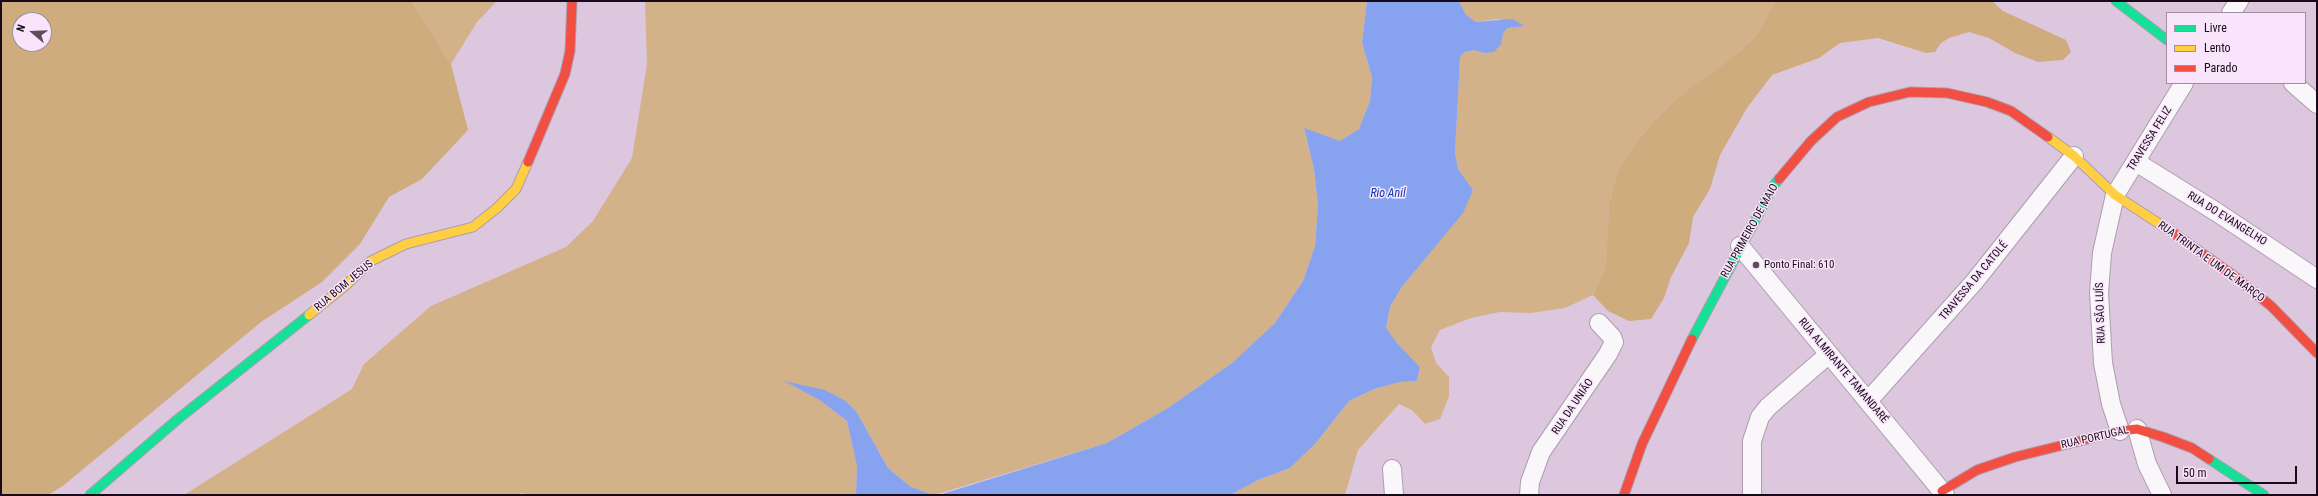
<!DOCTYPE html>
<html>
<head>
<meta charset="utf-8">
<style>
  body { margin:0 }
  #map { position:relative; width:2318px; height:496px; overflow:hidden; background:#dcc7de; font-family:"Roboto Condensed",sans-serif }
  canvas { display:block }
  .frame { position:absolute; inset:0; border:2px solid #180a19; pointer-events:none }
  .legend { position:absolute; left:2166px; top:12px; width:140px; height:72px; box-sizing:border-box; background:#f9e5fb; border:1px solid #9f8da1; margin:0; padding:5px 7px; list-style:none; font-size:12px; color:#180a19 }
  .legend li { display:flex; align-items:center; gap:8px; height:20px }
  .legend b { width:20px; border:1px solid #9f8da1 }
  .north { position:absolute; left:12px; top:12px; width:40px; height:40px; box-sizing:border-box; background:#f9e5fb; border:1px solid #9f8da1; border-radius:50%; rotate:289deg; font-size:11px; font-weight:700; line-height:16px; text-align:center; color:#180a19 }
  .north::after { content:''; display:block; margin:auto; width:14px; height:18px; background:#5d4c5e; clip-path:polygon(50% 0,100% 100%,50% 72%,0 100%) }
  .scale { position:absolute; left:2176px; top:466px; width:121px; height:18px; box-sizing:border-box; border:2px solid #180a19; border-top:0; padding-left:5px; font-size:12px; line-height:14px; white-space:nowrap; color:#180a19; -webkit-text-stroke:3px #f9e5fb; paint-order:stroke }
</style>
</head>
<body>
<div id="map">
<canvas width="2318" height="496"></canvas>
<div class="frame"></div>
<ul class="legend">
<li><b style="height:5px;background:#16e098"></b>Livre</li>
<li><b style="height:5px;background:#ffcf43"></b>Lento</li>
<li><b style="height:5px;background:#f24e42"></b>Parado</li>
</ul>
<div class="north">N</div>
<div class="scale">50 m</div>
</div>
<script>
const ctx = document.querySelector('canvas').getContext('2d');
ctx.lineJoin = 'round';
function fill(path, color) {
  ctx.fillStyle = color;
  ctx.fill(path, 'evenodd');
}
function toPath(rows) {
  const path = new Path2D();
  for (const r of rows) {
    path.moveTo(r[0], r[1]);
    for (let i = 2; i < r.length; i += 2) path.lineTo(r[i], r[i + 1]);
  }
  return path;
}
function stroke(path, color, width, dash) {
  ctx.strokeStyle = color;
  ctx.lineWidth = width;
  ctx.lineCap = dash ? 'butt' : 'round';
  ctx.setLineDash(dash || []);
  ctx.stroke(path);
}
function drawText(font, color, halo, rows, align = 'center') {
  ctx.font = font + ' "Roboto Condensed",sans-serif';
  ctx.lineWidth = 3;
  ctx.setLineDash([]);
  ctx.textBaseline = 'middle';
  ctx.strokeStyle = halo;
  ctx.fillStyle = color;
  for (const [text, x, y, turn = 0] of rows) {
    ctx.save();
    ctx.translate(x, y);
    ctx.rotate((+turn || 0) * Math.PI / 180);
    ctx.textAlign = isNaN(turn) ? turn : align;
    if (halo) ctx.strokeText(text, 0, 0);
    ctx.fillText(text, 0, 0);
    ctx.restore();
  }
}
fill(toPath([
  [411,1,497,1,477,22,451,64],
  [645,1,1367,1,1362,43,1372,77,1370,101,1359,129,1340,141,1304,129,1314,169,1318,205,1315,246,1303,281,1275,323,1232,363,1168,408,1107,443,934,495,911,487,888,468,856,411,786,381,818,399,847,421,857,466,856,495,524,495,523,493,511,495,184,495,352,389,364,364,431,306,566,247,593,221,632,158,647,64],
  [1459,1,1775,1,1758,34,1734,56,1683,93,1654,121,1634,145,1617,173,1609,204,1606,267,1593,295,1565,308,1531,313,1500,312,1471,318,1440,330,1431,347,1436,363,1449,377,1449,396,1440,419,1425,424,1412,410,1399,404,1358,450,1345,495,1230,495,1258,480,1290,468,1315,444,1349,401,1374,389,1400,382,1417,381,1420,367,1397,343,1386,329,1390,307,1401,288,1427,256,1473,191,1458,169,1455,153,1460,57,1465,52,1474,50,1484,53,1501,44,1503,34,1507,28,1524,26,1497,19,1476,22,1466,15]
]), '#d3b289');
fill(toPath([
  [1,1,411,1,451,64,468,130,422,179,389,197,360,244,322,282,261,322,64,485,48,495,1,495],
  [20,20,44,20,44,44,20,44],
  [1775,1,1992,1,2003,11,2066,40,2071,52,2063,60,2038,62,2015,53,1989,38,1969,32,1949,38,1941,43,1935,52,1926,53,1878,38,1840,43,1819,58,1772,75,1747,108,1720,155,1710,189,1693,217,1689,243,1671,277,1664,298,1651,319,1629,321,1608,311,1593,295,1606,267,1609,204,1617,173,1634,145,1654,121,1683,93,1734,56,1758,34]
]), '#ceac7d');
fill(toPath([
  [1367,1,1459,1,1466,15,1476,22,1512,19,1525,26,1507,28,1503,34,1501,44,1494,52,1484,53,1474,50,1465,52,1460,57,1455,153,1458,169,1473,190,1463,213,1401,288,1390,307,1386,328,1397,343,1420,367,1417,381,1400,382,1374,389,1349,401,1315,444,1290,468,1258,480,1230,495,939,495,1107,443,1168,408,1232,363,1275,323,1303,281,1315,246,1318,205,1314,169,1304,128,1340,141,1359,129,1370,101,1372,77,1362,43],
  [784,381,825,390,844,400,856,411,888,468,911,487,934,495,856,495,857,466,847,421,818,399]
]), '#87a3f0');
const street = toPath([
  [2231,13,2239,1],
  [2293,83,2317,104],
  [2136,162,2218,213,2317,279],
  [1740,246,1945,495],
  [1868,401,1975,281,2074,156],
  [2137,429,2147,464,2162,495],
  [2120,431,2111,404,2103,363,2099,293,2102,253,2115,195,2184,83],
  [1392,469,1394,495],
  [1529,495,1530,482,1541,452,1608,354,1614,342,1612,337,1599,323],
  [1752,495,1752,441,1760,417,1768,407,1829,354]
]);
const fast = toPath([
  [2116,1,2167,40],
  [1692,339,1774,185,1779,179],
  [2209,459,2264,495],
  [90,495,178,419,309,315]
]);
const slow = toPath([
  [2048,137,2074,156,2115,195,2175,234],
  [309,315,346,285,371,261,406,244,473,227,497,208,516,189,528,162]
]);
const jam = toPath([
  [528,162,565,74,570,51,572,1],
  [1779,179,1811,141,1837,117,1869,102,1910,92,1947,93,1987,102,2011,111,2048,137],
  [2175,234,2234,276,2271,306,2317,353],
  [1942,491,1977,470,2015,457,2120,431,2137,429,2163,437,2192,448,2209,459],
  [1624,495,1642,444,1692,339]
]);
stroke(street, '#ad9daf', 20);
stroke(fast, '#ad9daf', 11);
stroke(slow, '#ad9daf', 11);
stroke(jam, '#ad9daf', 11);
stroke(street, '#faf7fa', 18);
stroke(fast, '#16e098', 9);
stroke(slow, '#ffcf43', 9);
stroke(jam, '#f24e42', 9);
for (const [x, y, r, color] of [
  [1756,265,4,"#5d4c5e"]
]) {
  const dot = new Path2D();
  dot.arc(x, y, r, 0, 2 * Math.PI);
  ctx.fillStyle = color;
  ctx.fill(dot);
  stroke(dot, '#f9e5fb', 1.5);
}
drawText('11px', '#180a19', '#f9e5fb', [
  ["TRAVESSA FELIZ",2150,139,-58],
  ["RUA DO EVANGELHO",2227,219,32],
  ["RUA PRIMEIRO DE MAIO",1750,231,-61],
  ["RUA TRINTA E UM DE MARÇO",2211,262,36],
  ["TRAVESSA DA CATOLÉ",1974,281,-50],
  ["RUA BOM JESUS",344,286,-40],
  ["RUA SÃO LUÍS",2101,313,-92],
  ["RUA ALMIRANTE TAMANDARÉ",1843,371,50],
  ["RUA DA UNIÃO",1573,407,-56],
  ["RUA PORTUGAL",2095,438,-13]
]);
drawText('11px', '#180a19', '#f9e5fb', [
  ["Ponto Final: 610",1764,265]
], 'left');
drawText('italic 12px', '#0636a9', '#f9e5fb', [
  ["Rio Anil",1388,194]
]);
</script>
</body>
</html>
